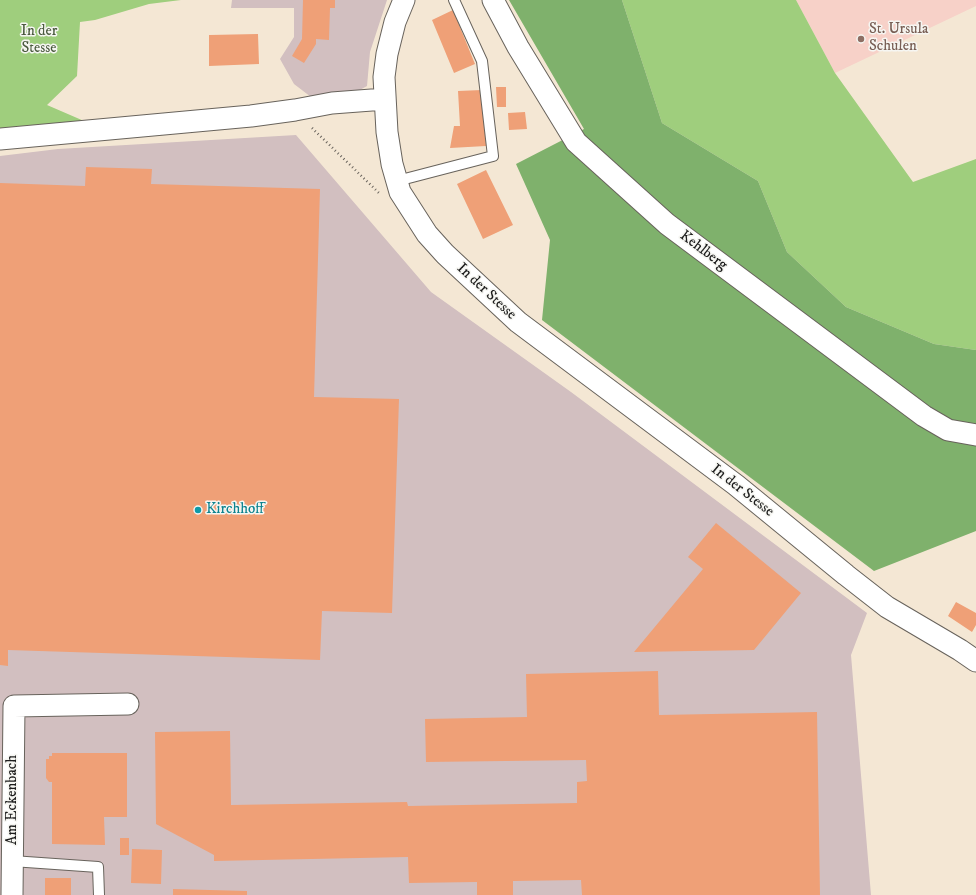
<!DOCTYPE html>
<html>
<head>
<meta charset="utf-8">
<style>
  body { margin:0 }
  canvas { display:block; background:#f4e7d4 }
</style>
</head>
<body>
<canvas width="976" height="895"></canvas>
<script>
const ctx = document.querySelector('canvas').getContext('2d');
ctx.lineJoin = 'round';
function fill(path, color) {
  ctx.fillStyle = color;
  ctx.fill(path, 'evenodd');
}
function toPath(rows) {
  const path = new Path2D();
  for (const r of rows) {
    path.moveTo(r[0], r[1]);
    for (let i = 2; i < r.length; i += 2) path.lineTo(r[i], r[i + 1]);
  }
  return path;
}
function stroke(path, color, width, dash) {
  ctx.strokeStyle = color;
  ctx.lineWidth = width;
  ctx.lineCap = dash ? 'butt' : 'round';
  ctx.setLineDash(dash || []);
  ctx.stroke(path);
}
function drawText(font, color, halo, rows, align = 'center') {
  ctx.font = font + ' "IM FELL DW Pica",serif';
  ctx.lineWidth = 3;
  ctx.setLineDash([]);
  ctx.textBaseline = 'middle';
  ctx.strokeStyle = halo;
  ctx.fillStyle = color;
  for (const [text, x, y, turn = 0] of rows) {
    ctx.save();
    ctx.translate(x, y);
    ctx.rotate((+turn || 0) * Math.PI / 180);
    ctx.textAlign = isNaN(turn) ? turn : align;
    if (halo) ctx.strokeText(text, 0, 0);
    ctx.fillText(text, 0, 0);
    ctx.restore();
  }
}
fill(toPath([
  [796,0,976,0,976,6,835,73]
]), '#f7d1c8');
fill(toPath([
  [232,0,387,0,370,52,367,86,358,91,311,97,294,84,280,59,294,37,294,8,231,8],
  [296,135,431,292,571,392,867,613,851,655,871,895,0,895,0,156,58,149]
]), '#d2bfc0');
fill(toPath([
  [0,0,181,0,149,4,95,20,80,22,77,76,47,105,91,124,0,133],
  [622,0,796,0,835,73,913,182,976,159,976,350,934,344,846,307,787,252,758,181,662,123]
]), '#9fce7d');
fill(toPath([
  [509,0,622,0,662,123,758,181,787,252,846,307,934,344,976,350,976,531,874,571,542,320,550,240,516,164,584,129]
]), '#7fb16c');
fill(toPath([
  [303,0,335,0,335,8,330,8,329,40,316,39,316,44,304,63,292,56,302,39],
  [453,10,475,64,454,73,432,20],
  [258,34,259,64,209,66,209,35],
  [496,87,506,87,506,107,497,107],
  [482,90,486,146,450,148,454,126,460,126,458,91],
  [525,112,527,129,509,130,508,113],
  [86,167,152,169,151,184,320,189,314,397,399,399,392,613,322,611,320,660,8,650,8,666,0,665,0,183,85,186],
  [486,170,513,225,483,239,457,184],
  [716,523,801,593,754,650,634,652,703,569,688,557],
  [956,602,976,613,976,625,972,632,948,616],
  [658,671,659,715,817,712,820,895,582,895,581,880,513,881,513,895,477,895,477,882,409,883,408,857,214,861,214,855,156,824,155,732,230,731,231,805,407,802,408,806,577,803,577,782,587,781,586,760,426,762,425,719,527,717,526,674],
  [52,753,127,753,127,817,104,817,105,845,52,844,52,782,49,782,46,778,46,759,49,759,49,756,52,756],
  [120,838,129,838,129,855,120,855],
  [132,849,162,850,161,884,131,883],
  [45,878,71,878,71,895,45,895],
  [173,889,247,891,247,895,173,895]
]), '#efa077');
const lane = toPath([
  [397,181,493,156,482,61,454,0],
  [12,861,98,867,99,895]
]);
const street = toPath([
  [404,0,395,22,387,54,384,77,387,132,392,164,400,192,427,234,445,254,518,322,736,485,846,575,887,607,960,650,976,661],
  [493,0,518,47,576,142,667,224,924,416,948,430,976,435],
  [0,139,251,116,295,110,332,103,385,99],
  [12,895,14,706,128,704]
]);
stroke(lane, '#68635c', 12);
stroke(street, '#68635c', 23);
stroke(toPath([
  [312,128,379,193]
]), '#68635c', 2.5, [1, 3]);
stroke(lane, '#fff', 10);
stroke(street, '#fff', 21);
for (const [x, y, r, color] of [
  [861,39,4,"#8d6e63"],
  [198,510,4,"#0f9aa8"]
]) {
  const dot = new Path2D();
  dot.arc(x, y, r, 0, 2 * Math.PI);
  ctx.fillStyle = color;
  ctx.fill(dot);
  stroke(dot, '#f6f6f2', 1.5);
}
drawText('15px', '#785e54', '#f6f6f2', [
  ["St. Ursula",869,30],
  ["Schulen",869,47]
], 'left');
drawText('15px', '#4a5a3e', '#f6f6f2', [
  ["In der",39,32],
  ["Stesse",39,49]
]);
drawText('15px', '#1c1c1c', '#f6f6f2', [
  ["Kehlberg",703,251,37],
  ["In der Stesse",486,292,43],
  ["In der Stesse",742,491,38],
  ["Am Eckenbach",13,800,-90]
]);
drawText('15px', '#0d838f', '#f6f6f2', [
  ["Kirchhoff",206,510]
], 'left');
</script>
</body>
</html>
